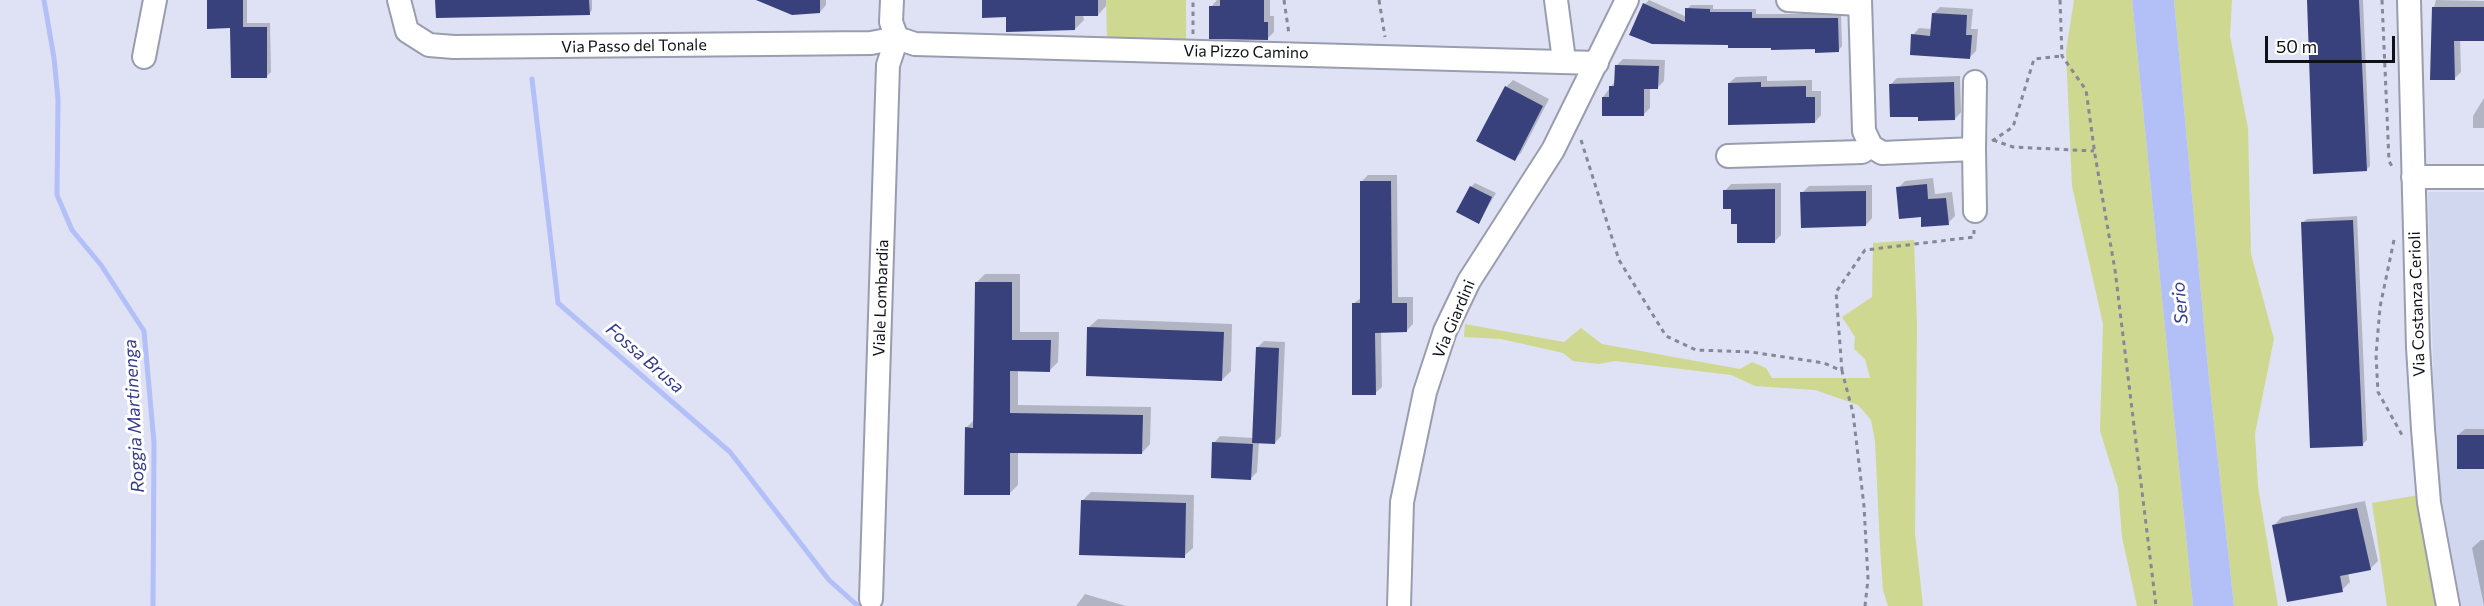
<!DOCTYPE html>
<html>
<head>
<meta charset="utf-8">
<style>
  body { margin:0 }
  #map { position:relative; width:2484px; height:606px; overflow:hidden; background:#dee2f4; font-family:Commissioner,sans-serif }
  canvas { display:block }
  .scale { position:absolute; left:2265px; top:36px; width:130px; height:27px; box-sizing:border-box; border:3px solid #0f1116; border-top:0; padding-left:8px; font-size:18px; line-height:21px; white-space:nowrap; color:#0f1116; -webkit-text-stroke:4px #fff; paint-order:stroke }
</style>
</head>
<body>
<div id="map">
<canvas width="2484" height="606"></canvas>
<div class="scale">50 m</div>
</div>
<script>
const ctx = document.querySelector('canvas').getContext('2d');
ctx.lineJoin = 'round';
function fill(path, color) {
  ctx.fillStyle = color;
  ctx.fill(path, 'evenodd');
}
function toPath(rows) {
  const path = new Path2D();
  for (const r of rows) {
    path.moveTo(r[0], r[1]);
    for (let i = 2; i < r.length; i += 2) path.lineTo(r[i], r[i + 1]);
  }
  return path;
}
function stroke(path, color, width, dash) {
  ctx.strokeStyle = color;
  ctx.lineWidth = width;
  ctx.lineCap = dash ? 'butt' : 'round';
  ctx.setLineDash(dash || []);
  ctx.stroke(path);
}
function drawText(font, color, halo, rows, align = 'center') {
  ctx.font = font + ' Commissioner,sans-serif';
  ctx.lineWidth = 6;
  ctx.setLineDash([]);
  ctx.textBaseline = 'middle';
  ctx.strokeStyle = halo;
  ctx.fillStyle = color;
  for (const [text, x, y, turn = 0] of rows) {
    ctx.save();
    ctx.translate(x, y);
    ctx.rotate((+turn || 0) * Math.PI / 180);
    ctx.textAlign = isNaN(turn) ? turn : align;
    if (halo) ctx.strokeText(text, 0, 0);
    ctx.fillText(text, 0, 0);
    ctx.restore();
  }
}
fill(toPath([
  [2428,192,2484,192,2484,606,2461,606,2436,467]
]), '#d1d7ef');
fill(toPath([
  [1106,0,1186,0,1186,41,1107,39],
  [2074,0,2132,0,2193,606,2137,606,2122,537,2118,488,2100,431,2103,324,2072,186,2066,51],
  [2174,0,2232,0,2230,36,2248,128,2251,254,2274,339,2255,434,2258,487,2278,606,2234,606,2208,369],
  [1914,240,1917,325,1915,533,1923,606,1888,606,1883,590,1880,547,1875,441,1871,420,1858,405,1815,390,1755,386,1731,375,1615,361,1599,364,1573,361,1563,353,1501,339,1464,337,1465,324,1564,342,1581,328,1602,344,1740,369,1752,362,1766,368,1772,378,1870,378,1865,359,1854,349,1855,337,1842,317,1872,297,1873,243],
  [2419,495,2437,606,2387,606,2372,503]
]), '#cfd890');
fill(toPath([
  [2132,0,2174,0,2208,369,2234,606,2193,606]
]), '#b3bff7');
fill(toPath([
  [208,0,247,0,247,23,270,23,271,72,267,76,232,27],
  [437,0,592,0,592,10,589,14],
  [756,0,826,0,826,5,820,12],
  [983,0,1106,0,1106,6,1098,15,1083,15,1084,20,1075,29,1007,16],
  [1217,0,1270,0,1270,16,1274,16,1274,32,1267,39,1211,7],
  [1649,0,1687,17,1687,9,1691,5,1713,5,1713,9,1756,9,1756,14,1841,14,1842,46,1838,51,1730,44,1645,4],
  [2307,0,2363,0,2370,166,2366,170],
  [2436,0,2484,1,2484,40,2460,40,2461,72,2455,78,2434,7],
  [1940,7,1973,9,1971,29,1978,29,1976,51,1970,57,1913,35,1919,28,1932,29,1933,14],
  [1623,59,1665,60,1664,81,1658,87,1650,87,1650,108,1643,115,1603,97,1616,80,1616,66],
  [1767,76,1767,81,1812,80,1812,91,1821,91,1821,115,1815,122,1729,83,1736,77],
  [1960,76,1961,112,1955,119,1890,85,1897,78],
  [1513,80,1549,99,1521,153,1514,159,1506,87],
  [2484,98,2484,128,2473,128,2473,116],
  [1368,175,1397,175,1398,297,1413,297,1413,324,1406,331,1381,331,1382,387,1375,393,1353,304,1362,297,1361,182],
  [1933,178,1935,194,1952,192,1955,216,1948,223,1922,215,1898,188,1905,181],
  [1475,183,1496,193,1479,222,1471,187],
  [1781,183,1781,235,1775,241,1732,207,1725,191,1731,184],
  [1872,185,1872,218,1866,225,1802,193,1809,186],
  [2357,216,2367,440,2363,444,2302,223,2307,219],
  [985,274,1020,274,1020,332,1059,332,1058,362,1049,371,1018,370,1018,405,1151,407,1150,444,1142,453,1018,451,1018,485,1009,494,966,428,975,419,977,282],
  [1098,319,1232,324,1231,371,1222,380,1089,327],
  [1264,341,1285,342,1281,436,1275,443,1259,442,1257,472,1251,478,1214,443,1220,436,1254,438,1257,348],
  [2465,429,2484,429,2484,467,2458,435],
  [1091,492,1194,495,1193,548,1184,556,1082,501],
  [2365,501,2378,561,2370,569,2348,573,2350,582,2342,590,2274,525,2282,517],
  [2481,540,2484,540,2484,606,2472,548],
  [1085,594,1126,606,1076,606]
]), '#0003');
stroke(toPath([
  [44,0,54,58,58,99,57,195,72,230,101,265,144,331,154,443,153,606],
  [532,79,558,303,730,452,829,580,858,606]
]), '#b3bff7', 5);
fill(toPath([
  [207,0,243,0,243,27,267,27,267,78,231,78,230,28,207,29],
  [435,0,589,0,590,15,436,18],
  [756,0,820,0,820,13,792,15],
  [982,0,1098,0,1098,16,1075,16,1075,30,1006,32,1006,17,982,18],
  [1220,0,1264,0,1264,22,1268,22,1268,40,1209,39,1209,6,1220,6],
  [2307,0,2359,0,2367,171,2313,174],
  [1643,3,1685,22,1685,8,1710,9,1710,12,1752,12,1752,18,1838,18,1839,52,1815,53,1815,49,1771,50,1771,48,1728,48,1728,45,1652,44,1629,35],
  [2432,7,2484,7,2484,41,2454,41,2455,80,2430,80],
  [1932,13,1967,15,1966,35,1972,35,1970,59,1910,55,1911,34,1930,36],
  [1615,65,1659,66,1658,89,1644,89,1644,116,1602,116,1602,97,1609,97,1609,86,1614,86],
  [1761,82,1761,87,1806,86,1806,97,1815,97,1815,123,1728,125,1728,83],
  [1954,82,1955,120,1918,121,1918,117,1890,117,1889,84],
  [1505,86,1543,106,1515,161,1476,141],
  [1360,181,1391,181,1392,303,1407,303,1407,332,1375,333,1376,395,1352,395,1352,303,1360,303],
  [1927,184,1928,199,1946,198,1949,225,1921,227,1921,217,1899,219,1896,187],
  [1470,186,1492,197,1479,224,1456,212],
  [1775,189,1775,243,1737,243,1737,224,1731,224,1731,209,1723,209,1723,190],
  [1866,191,1866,226,1801,228,1800,192],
  [2353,220,2363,446,2310,448,2301,222],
  [975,282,1012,282,1012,340,1051,340,1050,372,1010,371,1010,413,1143,415,1142,454,1010,453,1010,495,964,495,965,427,973,428],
  [1087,327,1224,332,1222,381,1086,376],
  [1256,347,1279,348,1275,444,1252,443],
  [2457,435,2484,435,2484,469,2457,469],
  [1212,442,1253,444,1251,480,1211,478],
  [1081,500,1186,503,1185,558,1079,555],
  [2357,508,2371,570,2340,576,2343,592,2287,602,2272,525]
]), '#38417c');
const minor = toPath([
  [399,0,407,31,429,45,454,47,871,43,897,38,915,44,1597,63],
  [1556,0,1564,60],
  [1788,0,1860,4],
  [1860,0,1864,131,1871,146],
  [2409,0,2418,347,2423,429,2429,503,2448,606],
  [144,57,155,0],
  [1871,146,1882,153,1974,149,1975,82],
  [1974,149,1975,211],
  [1728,156,1862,152,1871,146],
  [2413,177,2484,177],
  [871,599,888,65,897,38,891,22,892,0],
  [1399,606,1402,502,1425,392,1445,331,1469,281,1553,150,1627,0]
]);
stroke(minor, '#999dae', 26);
stroke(toPath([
  [1284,0,1289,34],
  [1379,0,1385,37],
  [2060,0,2062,56,2086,90,2095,155,2115,270,2156,606],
  [2382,0,2389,161,2393,168],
  [1193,34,1193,0],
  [1581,140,1619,260,1666,336,1696,350,1751,352,1824,363,1842,371,1853,413,1864,506,1868,579,1865,606],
  [1993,140,2013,147,2094,151],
  [1992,141,2013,127,2034,59,2062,56],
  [2394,240,2380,307,2376,355,2378,392,2402,435],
  [1842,371,1836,292,1865,250,1974,237,1974,230]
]), '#858895', 3, [4.5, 4.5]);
stroke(minor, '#fff', 22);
drawText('16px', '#0f1116', '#fff', [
  ["Via Passo del Tonale",634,46,-1],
  ["Via Pizzo Camino",1246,52,1],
  ["Viale Lombardia",881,298,-88],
  ["Via Costanza Cerioli",2417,304,-92],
  ["Via Giardini",1454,319,-67]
]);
drawText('italic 18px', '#343c8a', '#fff', [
  ["Serio",2180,303,-95],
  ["Fossa Brusa",645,358,41],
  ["Roggia Martinenga",134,416,-93]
]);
</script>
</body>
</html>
